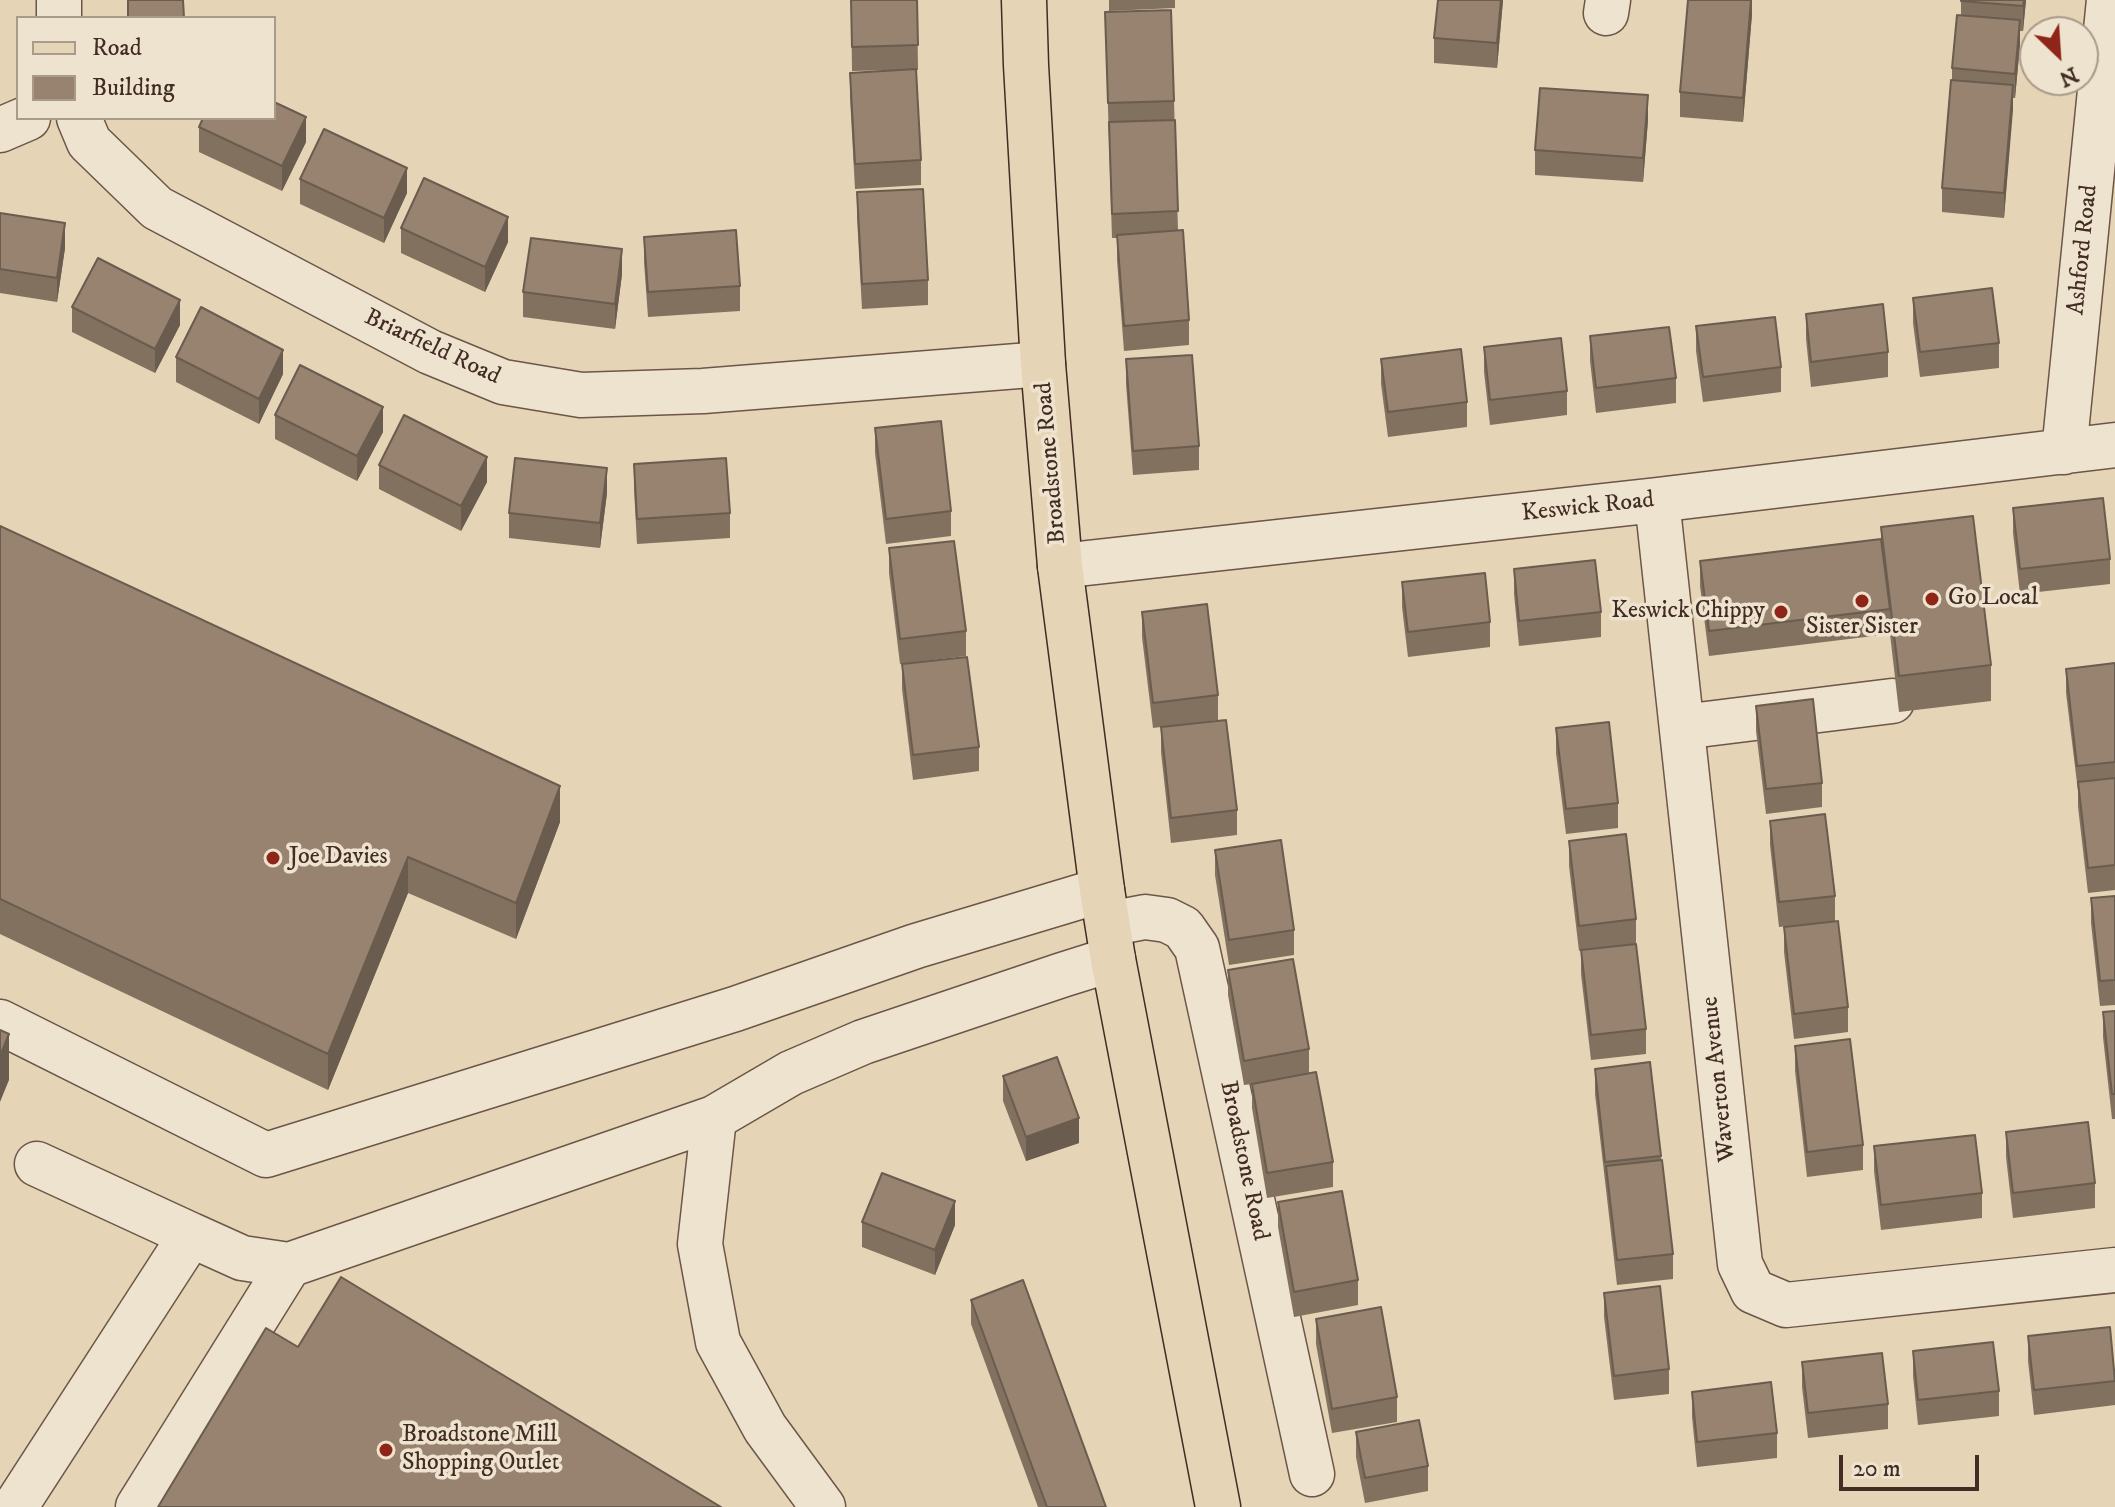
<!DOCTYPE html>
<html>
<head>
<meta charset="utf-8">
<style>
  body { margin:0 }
  #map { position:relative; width:2115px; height:1507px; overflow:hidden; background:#e5d4b5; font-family:"IM FELL DW Pica",serif }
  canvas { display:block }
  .legend { position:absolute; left:16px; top:16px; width:260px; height:104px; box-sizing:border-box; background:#eee3cf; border:2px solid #a99a8a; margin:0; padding:10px 14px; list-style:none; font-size:24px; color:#422c23 }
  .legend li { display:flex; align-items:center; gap:16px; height:40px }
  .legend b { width:40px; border:2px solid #a99a8a }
  .north { position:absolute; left:2019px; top:16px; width:80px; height:80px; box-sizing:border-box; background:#eee3cf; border:2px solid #a99a8a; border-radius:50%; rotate:155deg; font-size:22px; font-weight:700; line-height:32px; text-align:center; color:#422c23 }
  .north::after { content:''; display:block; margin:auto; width:28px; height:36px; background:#8f2418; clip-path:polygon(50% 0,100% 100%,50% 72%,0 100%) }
  .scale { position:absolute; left:1839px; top:1455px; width:140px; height:36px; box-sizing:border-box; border:4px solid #422c23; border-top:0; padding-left:10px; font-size:24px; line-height:28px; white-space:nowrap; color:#422c23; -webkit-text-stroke:6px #eee3cf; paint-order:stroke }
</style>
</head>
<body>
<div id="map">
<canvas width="2115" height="1507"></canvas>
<ul class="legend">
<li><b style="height:10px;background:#e5d4b5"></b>Road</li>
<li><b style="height:22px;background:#97836f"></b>Building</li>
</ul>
<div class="north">N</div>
<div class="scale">20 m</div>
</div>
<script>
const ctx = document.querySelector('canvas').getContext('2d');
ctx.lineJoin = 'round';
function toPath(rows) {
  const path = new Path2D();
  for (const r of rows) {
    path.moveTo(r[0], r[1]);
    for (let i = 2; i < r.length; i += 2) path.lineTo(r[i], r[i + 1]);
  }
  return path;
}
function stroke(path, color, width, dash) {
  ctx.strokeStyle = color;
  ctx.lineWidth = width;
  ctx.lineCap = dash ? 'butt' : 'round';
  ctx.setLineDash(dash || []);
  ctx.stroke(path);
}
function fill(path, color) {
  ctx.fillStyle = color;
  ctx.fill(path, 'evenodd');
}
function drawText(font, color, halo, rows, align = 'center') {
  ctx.font = font + ' "IM FELL DW Pica",serif';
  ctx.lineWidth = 7;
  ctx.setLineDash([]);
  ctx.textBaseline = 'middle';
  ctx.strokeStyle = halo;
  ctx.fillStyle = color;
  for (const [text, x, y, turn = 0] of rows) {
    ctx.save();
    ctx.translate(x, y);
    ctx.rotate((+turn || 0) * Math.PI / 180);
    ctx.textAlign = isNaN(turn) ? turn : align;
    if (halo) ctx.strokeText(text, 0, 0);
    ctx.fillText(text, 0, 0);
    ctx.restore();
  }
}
const minor = toPath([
  [59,0,59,18],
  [1606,13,1608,0],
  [79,118,89,142,157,208,430,352,503,382,581,395,703,391,1043,364],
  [0,130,28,118],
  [2064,452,2109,0],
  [1657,500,1740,1264,1753,1291,1786,1305,2115,1270],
  [1060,566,1657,500,2115,445],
  [1682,727,1892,701],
  [1108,924,1145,917,1167,920,1183,928,1197,948,1312,1474],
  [0,1022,266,1155,735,1009,916,946,1102,890],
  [37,1164,191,1235],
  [15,1507,191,1235,242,1258,289,1265,714,1118],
  [138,1507,289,1265],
  [823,1507,765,1428,718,1342,700,1244,714,1118,791,1073,863,1042,1062,975,1113,959]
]);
const major = toPath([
  [1024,0,1026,65,1043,364,1060,566,1102,890,1113,959,1218,1507]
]);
stroke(minor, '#6b5648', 47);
stroke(major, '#422c23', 47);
stroke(minor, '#eee3cf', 44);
stroke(major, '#e5d4b5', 44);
fill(toPath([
  [851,0,917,0,918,70,916,70,921,160,921,185,855,189,850,97,850,73,894,70,852,71],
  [1109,0,1175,0,1175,8,1109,11],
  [1503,0,1497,68,1434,63,1434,38],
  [1752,0,1752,14,1743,122,1680,117,1680,92],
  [1961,0,2026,0,2023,31,2020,31,2020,45,2015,98,2013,98,2004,218,1942,212,1942,188,1952,80,1952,68,1961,15],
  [1105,12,1174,101,1178,230,1189,320,1189,345,1124,351,1117,260,1117,238,1112,238],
  [1648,120,1643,182,1535,175,1535,150],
  [199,127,306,142,282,191,199,152],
  [300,179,407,193,384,243,300,204],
  [857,192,928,280,928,305,862,309,857,217],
  [0,213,65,248,57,302,0,293],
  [401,228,508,242,485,292,401,253],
  [644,237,740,286,740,311,648,317,644,262],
  [622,274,615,329,523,317,523,292],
  [1913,298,1999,343,1999,368,1920,377,1913,323],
  [72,307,180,325,155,373,72,332],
  [1806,314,1888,352,1888,377,1811,387,1806,339],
  [1696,326,1781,367,1781,392,1703,402,1696,351],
  [1590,336,1676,378,1676,403,1596,413,1590,361],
  [1484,347,1567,391,1567,415,1490,425,1484,372],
  [176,357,283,374,259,424,176,382],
  [1126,359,1199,446,1199,470,1133,475,1126,384],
  [1381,359,1467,402,1467,427,1388,437,1381,384],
  [275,415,383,432,357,481,275,439],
  [875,428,951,511,951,536,886,544,875,453],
  [634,464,730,513,730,538,637,544,634,489],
  [379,465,487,482,461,531,379,489],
  [607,493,600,548,509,538,509,513],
  [2013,508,2110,559,2110,584,2020,594,2013,533],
  [0,526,560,822,516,939,408,893,328,1090,0,934],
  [1881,527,1991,665,1991,701,1899,712,1890,634,1709,656,1700,586,1700,561,1881,539],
  [889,548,966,631,966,656,900,664,889,573],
  [1514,569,1601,612,1601,637,1519,646,1514,594],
  [1402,582,1490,622,1490,647,1408,657,1402,607],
  [1142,612,1218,695,1218,720,1164,727,1237,810,1237,835,1171,843,1161,752,1161,727,1153,728,1142,637],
  [2115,663,2115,890,2088,893,2078,807,2078,791,2066,693,2066,669],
  [902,664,979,747,979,771,913,780,902,689],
  [1756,706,1822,783,1822,807,1766,814,1756,731],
  [1556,728,1618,803,1618,828,1566,834,1556,753],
  [1770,821,1835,896,1835,921,1779,927,1770,845],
  [1569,841,1636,919,1636,944,1646,1029,1646,1054,1591,1060,1581,974,1581,950,1579,951,1569,866],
  [1215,850,1294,930,1294,955,1229,965,1215,875],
  [2115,896,2115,1005,2100,1006,2091,923,2091,898],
  [1784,927,1848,1007,1848,1032,1794,1039,1784,952],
  [1228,970,1309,1049,1309,1073,1333,1162,1333,1187,1267,1198,1252,1108,1252,1084,1244,1085,1228,995],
  [2115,1011,2115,1119,2112,1119,2103,1037,2103,1012],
  [1795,1046,1863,1145,1863,1170,1807,1177,1795,1071],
  [1595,1069,1661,1156,1673,1254,1673,1279,1617,1285,1595,1094],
  [1003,1076,1079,1143,1026,1161,1003,1101],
  [2006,1132,2095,1183,2095,1208,2013,1218,2006,1157],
  [1874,1146,1982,1193,1982,1218,1881,1230,1874,1171],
  [1278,1202,1358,1280,1358,1305,1294,1317,1278,1227],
  [862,1222,955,1225,935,1275,862,1247],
  [1604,1293,1669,1369,1669,1394,1614,1400,1604,1317],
  [971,1300,1106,1507,1038,1507,971,1324],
  [1316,1319,1397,1397,1397,1422,1332,1433,1316,1344],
  [2028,1336,2115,1377,2115,1405,2034,1415,2028,1361],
  [1913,1351,1999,1391,1999,1416,1918,1425,1913,1376],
  [1802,1362,1888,1404,1888,1429,1808,1438,1802,1387],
  [1692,1392,1777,1433,1777,1458,1697,1467,1692,1417],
  [1356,1432,1428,1466,1428,1491,1365,1503,1356,1457]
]), '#82715f');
fill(toPath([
  [1501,0,1503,0,1497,68,1497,43],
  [1751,0,1752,14,1743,122,1743,98],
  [2024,0,2026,0,2023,31,2023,6],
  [2020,20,2020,45,2015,98,2015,74],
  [2013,85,2013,110,2004,218,2004,193],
  [1648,95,1648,120,1643,182,1643,158],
  [306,117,306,142,282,191,282,166],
  [407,168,407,193,384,243,384,218],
  [508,217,508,242,485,292,485,267],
  [65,223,65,248,57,302,57,278],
  [622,249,622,274,615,329,615,304],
  [180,300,180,325,155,373,155,349],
  [283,350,283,374,259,424,259,399],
  [383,407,383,432,357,481,357,456],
  [487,457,487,482,461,531,461,506],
  [607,468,607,493,600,548,600,523],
  [560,786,560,822,516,939,516,903],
  [408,857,408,893,328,1090,328,1054],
  [9,1034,9,1080,0,1102,0,1056],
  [1079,1118,1079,1143,1026,1161,1026,1137],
  [955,1201,955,1225,935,1275,935,1250]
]), '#6a5c4e');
const building = toPath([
  [128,0,183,0,184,18,128,18,128,0],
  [851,0,917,0,918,45,852,47,851,0],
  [1438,0,1501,0,1497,43,1434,38,1438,0],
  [1688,0,1751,0,1743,98,1680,92,1688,0],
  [1961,0,2024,0,2023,6,1961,1,1961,0],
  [1171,10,1174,101,1108,103,1105,12,1171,10],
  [1957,15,2020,20,2015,74,1952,68,1957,15],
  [916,69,921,160,855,164,850,73,916,69],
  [1951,80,2013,85,2004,193,1942,188,1951,80],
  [1540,88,1648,95,1643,158,1535,150,1540,88],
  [274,102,306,117,282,166,199,127,203,118,274,118,274,102],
  [1175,120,1178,211,1112,214,1109,122,1175,120],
  [324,129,407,168,384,218,300,179,324,129],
  [424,178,508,217,485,267,401,228,424,178],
  [923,189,928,280,862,284,857,192,923,189],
  [0,213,65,223,57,278,0,269,0,213],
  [736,230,740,286,648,292,644,237,736,230],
  [1183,230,1189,320,1124,326,1117,235,1183,230],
  [531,238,622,249,615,304,523,292,531,238],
  [98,258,180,300,155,349,72,307,98,258],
  [1992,288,1999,343,1920,352,1913,298,1992,288],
  [1883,304,1888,352,1811,362,1806,314,1883,304],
  [201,307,283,350,259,399,176,357,201,307],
  [1775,317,1781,367,1703,377,1696,326,1775,317],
  [1669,327,1676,378,1596,388,1590,336,1669,327],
  [1561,338,1567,391,1490,400,1484,347,1561,338],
  [1461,349,1467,402,1388,412,1381,359,1461,349],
  [1192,355,1199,446,1133,451,1126,359,1192,355],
  [300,365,383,407,357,456,275,415,300,365],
  [404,415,487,457,461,506,379,465,404,415],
  [941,421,951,511,886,519,875,428,941,421],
  [515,458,607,468,600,523,509,513,515,458],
  [726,458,730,513,637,519,634,464,726,458],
  [2103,498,2110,559,2020,569,2013,508,2103,498],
  [1973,516,1991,665,1899,676,1881,527,1973,516],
  [0,526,560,786,516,903,408,857,328,1054,0,899,0,526],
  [1881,539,1890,609,1709,631,1700,561,1881,539],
  [954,541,966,631,900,639,889,548,954,541],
  [1595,560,1601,612,1519,621,1514,569,1595,560],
  [1485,573,1490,622,1408,632,1402,582,1485,573],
  [1207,604,1218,695,1153,703,1142,612,1207,604],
  [967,657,979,747,913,755,902,664,967,657],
  [2115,663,2115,762,2077,766,2066,669,2115,663],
  [1813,699,1822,783,1766,789,1756,706,1813,699],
  [1226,720,1237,810,1171,818,1161,727,1226,720],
  [1609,722,1618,803,1566,809,1556,728,1609,722],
  [2115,778,2115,865,2088,868,2078,782,2115,778],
  [1825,814,1835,896,1779,902,1770,821,1825,814],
  [1626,834,1636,919,1579,926,1569,841,1626,834],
  [1281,840,1294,930,1229,940,1215,850,1281,840],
  [2115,896,2115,980,2100,981,2091,898,2115,896],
  [1838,921,1848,1007,1794,1014,1784,927,1838,921],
  [1636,944,1646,1029,1591,1035,1581,950,1636,944],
  [1293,959,1309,1049,1244,1061,1228,970,1293,959],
  [2115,1011,2115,1094,2112,1094,2103,1012,2115,1011],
  [0,1030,9,1034,0,1056,0,1030],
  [1850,1039,1863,1145,1807,1152,1795,1046,1850,1039],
  [1057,1057,1079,1118,1026,1137,1003,1076,1057,1057],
  [1650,1062,1661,1156,1605,1162,1595,1069,1650,1062],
  [1316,1072,1333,1162,1267,1173,1252,1084,1316,1072],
  [2088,1122,2095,1183,2013,1193,2006,1132,2088,1122],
  [1975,1135,1982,1193,1881,1205,1874,1146,1975,1135],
  [1662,1160,1673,1254,1617,1260,1606,1166,1662,1160],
  [882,1173,955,1201,935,1250,862,1222,882,1173],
  [1342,1191,1358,1280,1294,1292,1278,1202,1342,1191],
  [341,1277,721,1507,158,1507,266,1328,298,1347,341,1277],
  [1023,1280,1106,1507,1047,1507,971,1300,1023,1280],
  [1660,1286,1669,1369,1614,1376,1604,1293,1660,1286],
  [1381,1307,1397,1397,1332,1409,1316,1319,1381,1307],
  [2110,1327,2115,1381,2034,1390,2028,1336,2110,1327],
  [1993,1342,1999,1391,1918,1400,1913,1351,1993,1342],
  [1882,1353,1888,1404,1808,1413,1802,1362,1882,1353],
  [1771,1382,1777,1433,1697,1442,1692,1392,1771,1382],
  [1419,1420,1428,1466,1365,1478,1356,1432,1419,1420]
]);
fill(building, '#97836f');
stroke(building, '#6a5c4e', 2);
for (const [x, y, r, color] of [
  [1932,599,8,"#8f2418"],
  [1862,601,8,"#8f2418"],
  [1781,612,8,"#8f2418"],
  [273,858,8,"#8f2418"],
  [386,1450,8,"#8f2418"]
]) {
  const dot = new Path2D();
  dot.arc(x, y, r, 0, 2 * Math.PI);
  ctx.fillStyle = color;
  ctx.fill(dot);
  stroke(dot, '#eee3cf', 3);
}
drawText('24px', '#422c23', '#eee3cf', [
  ["Ashford Road",2084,250,-84],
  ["Briarfield Road",432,348,25],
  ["Broadstone Road",1052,463,-95],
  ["Keswick Road",1588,508,-6],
  ["Waverton Avenue",1720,1079,-96],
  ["Broadstone Road",1243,1161,78]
]);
drawText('24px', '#422c23', '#eee3cf', [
  ["Go Local",1948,599],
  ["Keswick Chippy",1765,612,"right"],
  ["Sister Sister",1862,628,"center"],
  ["Joe Davies",289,858],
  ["Broadstone Mill",402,1436],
  ["Shopping Outlet",402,1464]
], 'left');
</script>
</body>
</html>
